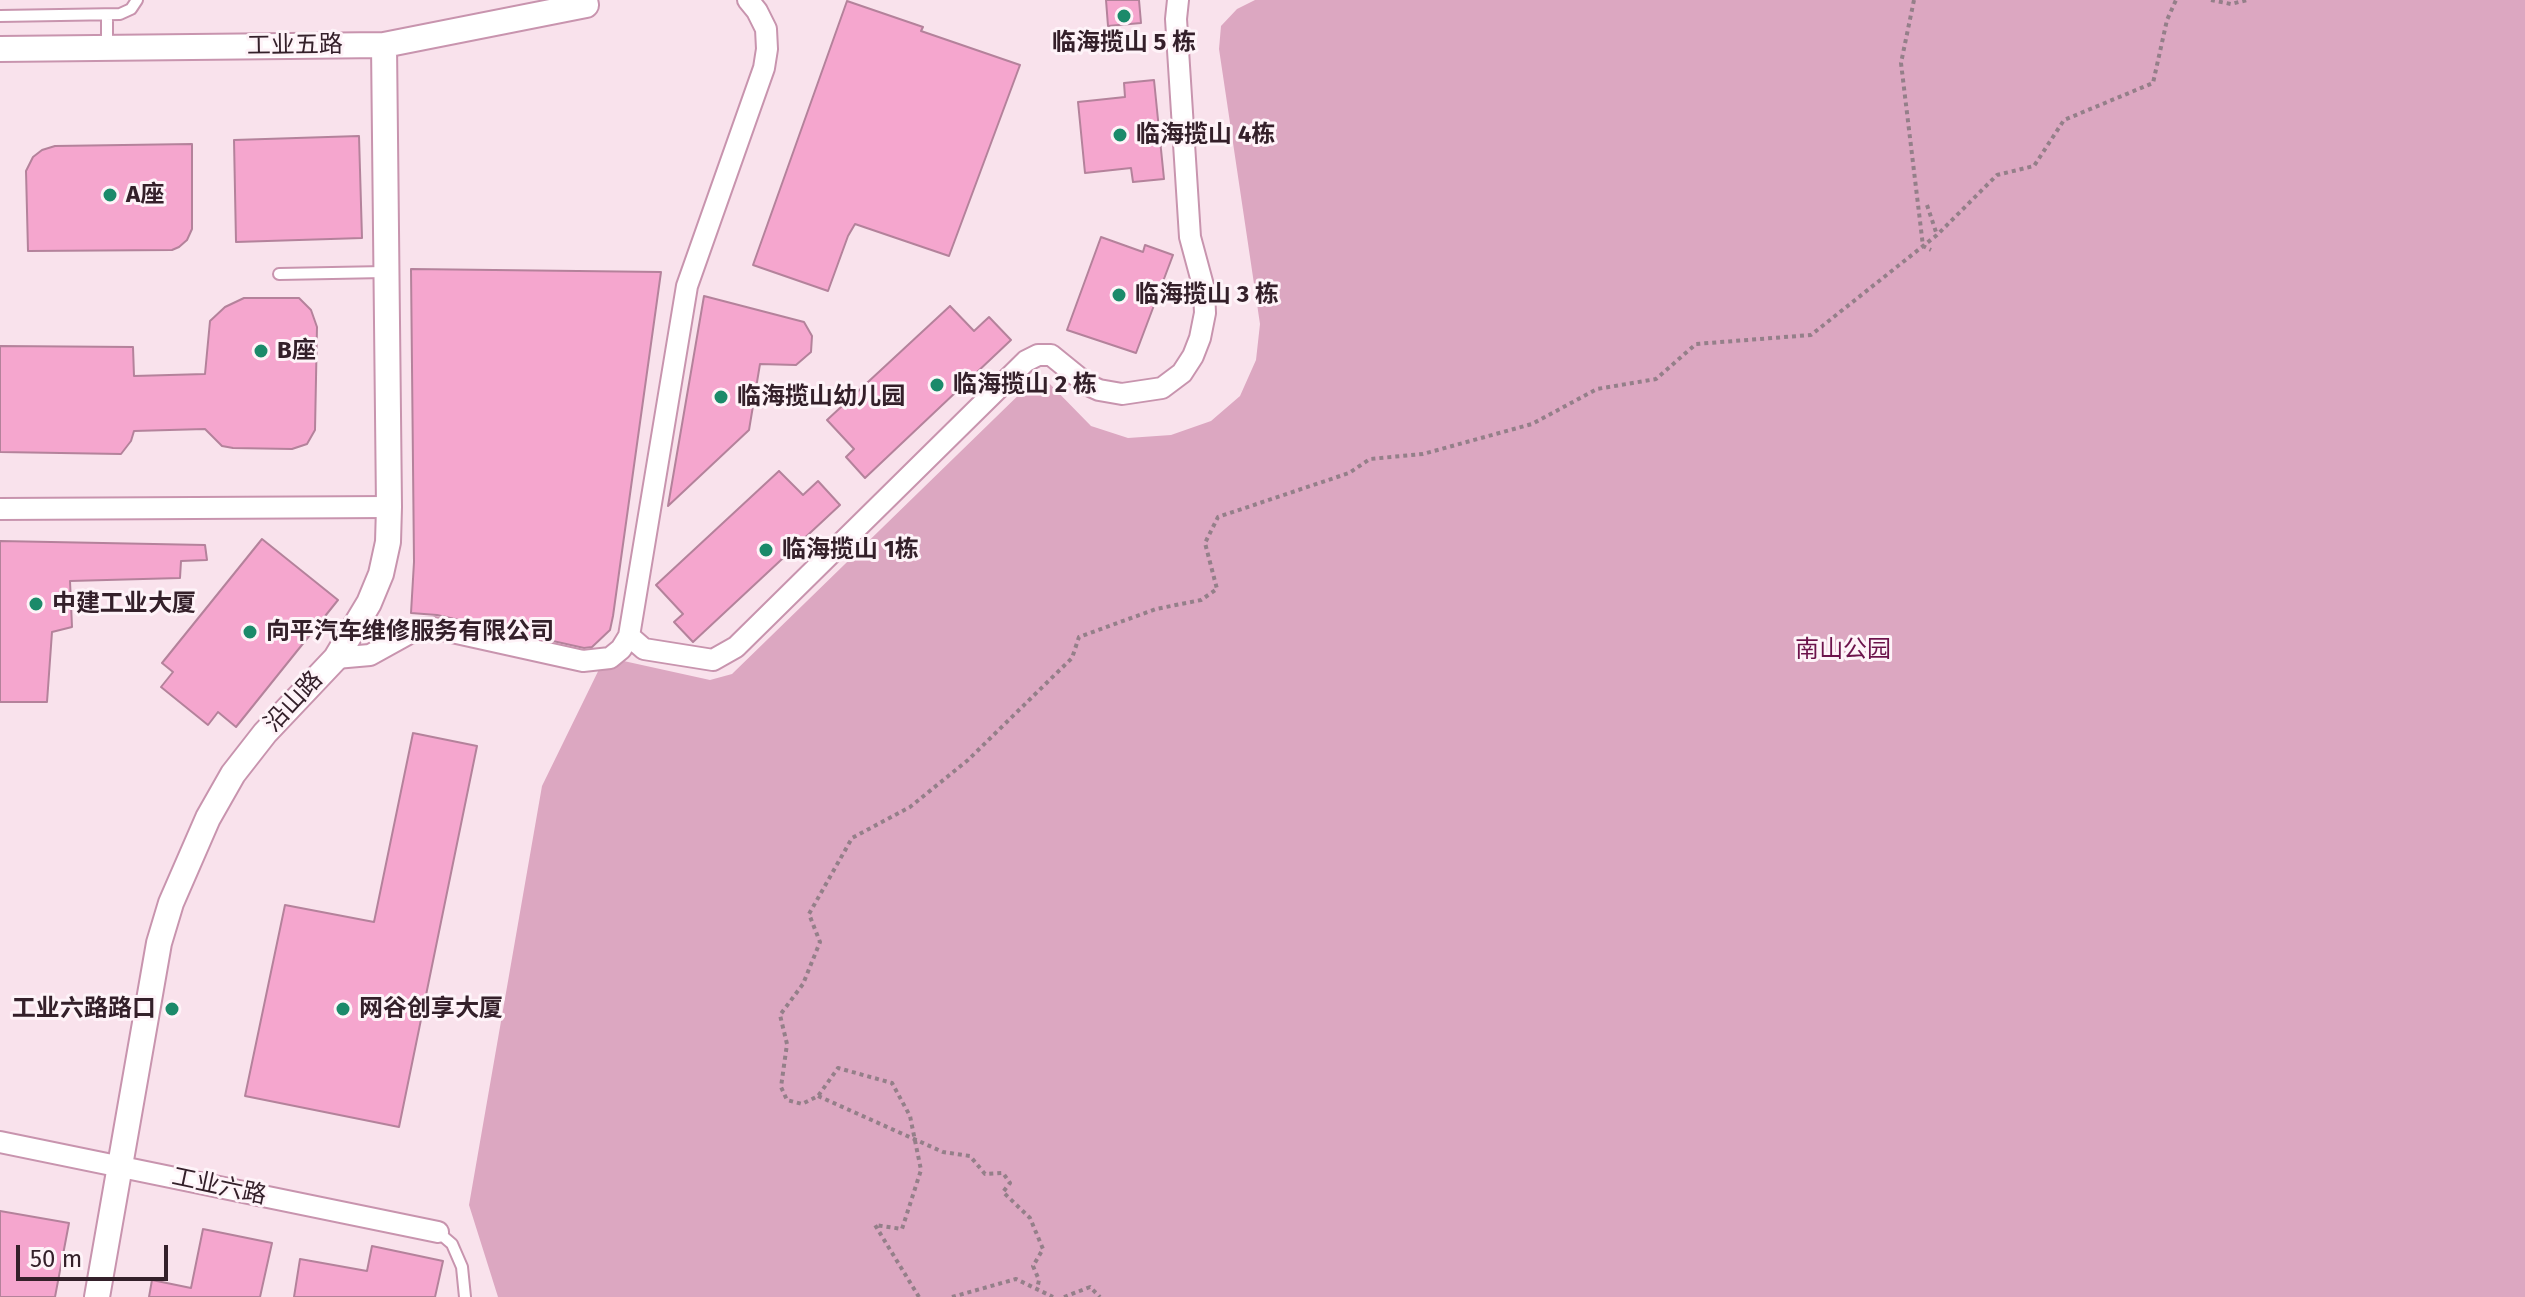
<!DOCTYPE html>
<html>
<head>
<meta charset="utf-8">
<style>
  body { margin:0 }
  #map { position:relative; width:2525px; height:1297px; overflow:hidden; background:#f9e2ec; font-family:"Fira Sans",sans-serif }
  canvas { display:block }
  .scale { position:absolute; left:16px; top:1245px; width:152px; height:36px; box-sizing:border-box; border:4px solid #34202a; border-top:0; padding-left:10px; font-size:24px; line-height:28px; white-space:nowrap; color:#34202a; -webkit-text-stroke:6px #fef3f8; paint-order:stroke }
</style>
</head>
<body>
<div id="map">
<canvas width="2525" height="1297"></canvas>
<div class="scale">50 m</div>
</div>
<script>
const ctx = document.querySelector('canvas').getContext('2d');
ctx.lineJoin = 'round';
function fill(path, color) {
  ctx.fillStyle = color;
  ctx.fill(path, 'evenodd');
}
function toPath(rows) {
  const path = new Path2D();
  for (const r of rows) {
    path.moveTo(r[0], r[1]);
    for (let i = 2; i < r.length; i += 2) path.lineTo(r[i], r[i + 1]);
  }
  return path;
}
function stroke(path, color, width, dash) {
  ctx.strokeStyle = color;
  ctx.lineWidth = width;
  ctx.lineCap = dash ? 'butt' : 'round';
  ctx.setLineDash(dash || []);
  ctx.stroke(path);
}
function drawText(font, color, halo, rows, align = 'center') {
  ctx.font = font + ' "Fira Sans","Noto Sans SC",sans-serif';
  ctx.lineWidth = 6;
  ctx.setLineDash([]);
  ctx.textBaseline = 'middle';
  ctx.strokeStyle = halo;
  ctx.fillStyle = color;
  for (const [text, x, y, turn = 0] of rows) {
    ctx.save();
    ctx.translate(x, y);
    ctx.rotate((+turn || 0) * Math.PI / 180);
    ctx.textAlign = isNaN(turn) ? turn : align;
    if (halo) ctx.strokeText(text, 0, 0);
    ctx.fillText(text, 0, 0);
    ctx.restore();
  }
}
fill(toPath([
  [1255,0,2525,0,2525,1297,498,1297,469,1205,542,786,607,653,610,658,710,680,732,674,1032,382,1047,381,1091,426,1128,438,1171,435,1211,421,1240,396,1256,360,1260,324,1219,49,1221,26,1237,9]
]), '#dca7c1');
const building = toPath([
  [1106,0,1139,0,1141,23,1108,26,1106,0],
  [847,1,923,27,921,31,1020,65,949,256,855,224,848,236,828,291,753,265,847,1],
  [1154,80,1164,179,1133,182,1131,168,1085,173,1078,102,1125,97,1124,83,1154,80],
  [359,136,362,238,236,242,234,140,359,136],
  [192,144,192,229,187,240,179,247,172,250,28,251,26,171,33,157,42,150,55,146,192,144],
  [1101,237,1143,252,1145,245,1173,255,1136,353,1067,330,1101,237],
  [411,269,661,272,613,616,610,630,592,647,584,648,437,615,411,613,414,562,411,269],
  [704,296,804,322,812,336,811,352,796,365,760,364,749,430,668,506,704,296],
  [244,298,299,298,311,310,317,327,315,430,307,444,292,449,233,448,222,446,205,429,134,431,131,441,121,454,0,452,0,346,133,347,134,376,205,374,210,321,225,307,244,298],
  [950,306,974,331,989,317,1011,340,865,478,846,457,854,449,827,420,950,306],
  [779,471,803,495,818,481,840,505,693,642,674,622,683,614,656,585,779,471],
  [262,539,338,600,236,727,218,712,208,725,161,687,173,672,162,663,262,539],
  [0,541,205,545,207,560,181,561,180,578,70,581,72,627,52,632,47,702,0,702,0,541],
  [413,733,477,746,399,1127,245,1096,285,905,374,922,413,733],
  [0,1211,69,1223,55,1297,0,1297,0,1211],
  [203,1229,272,1243,260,1297,149,1297,152,1280,191,1288,203,1229],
  [372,1246,443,1261,435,1297,294,1297,300,1259,367,1271,372,1246]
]);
fill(building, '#f5a6ce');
stroke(building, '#b4829b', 2);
const service = toPath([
  [107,15,107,48],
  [0,16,120,14,131,9,137,0],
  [279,274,385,272],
  [438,1232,452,1244,462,1267,465,1297]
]);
const minor = toPath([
  [748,0,757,11,766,29,767,49,764,68,687,286,629,636,644,649,713,660,736,647,1026,361,1038,355,1051,355,1088,385,1099,390,1122,394,1162,388,1182,373,1193,356,1200,338,1205,313,1204,289,1190,237,1176,19,1178,0],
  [0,509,389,507],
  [336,658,370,655,417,629,434,628,583,661,610,658,621,649,629,636],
  [0,1142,438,1232]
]);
const tertiary = toPath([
  [0,49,384,45,586,5,585,0],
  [97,1297,159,943,171,903,208,818,233,774,265,733,336,658,369,603,381,574,388,542,389,507,384,45]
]);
stroke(service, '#c894ae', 14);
stroke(minor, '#c894ae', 24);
stroke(tertiary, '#c894ae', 28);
stroke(toPath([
  [1914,0,1901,63,1923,246,1931,250],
  [2211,0,2231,4,2247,0],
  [1927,205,1937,235],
  [818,1096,943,1152,970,1156,985,1174,1003,1173,1010,1183,1003,1192,1030,1218,1043,1249,1033,1266,1039,1280,1037,1289],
  [919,1297,875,1225,902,1229,921,1170,910,1116,892,1083,838,1068,818,1096,802,1104,787,1100,781,1087,787,1044,780,1015,803,984,820,942,809,914,852,838,910,807,968,760,1072,658,1079,637,1156,609,1201,600,1217,589,1205,543,1218,517,1349,473,1370,459,1423,454,1532,424,1597,389,1656,379,1696,344,1811,335,1937,235,1997,175,2034,166,2064,120,2153,83,2167,20,2176,0],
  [952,1297,1016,1279,1053,1297],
  [1064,1297,1090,1287,1100,1297]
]), '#947f89', 4, [4, 4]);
stroke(service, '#fff', 10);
stroke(minor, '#fff', 20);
stroke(tertiary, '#fff', 24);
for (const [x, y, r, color] of [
  [1124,16,8,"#1b8a6a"],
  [1120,135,8,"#1b8a6a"],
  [110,195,8,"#1b8a6a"],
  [1119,295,8,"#1b8a6a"],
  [261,351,8,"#1b8a6a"],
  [937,385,8,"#1b8a6a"],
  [721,397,8,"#1b8a6a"],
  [766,550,8,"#1b8a6a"],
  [36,604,8,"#1b8a6a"],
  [250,632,8,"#1b8a6a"],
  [172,1009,8,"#1b8a6a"],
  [343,1009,8,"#1b8a6a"]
]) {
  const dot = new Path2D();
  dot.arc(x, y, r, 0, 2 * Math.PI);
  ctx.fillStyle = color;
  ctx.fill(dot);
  stroke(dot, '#fef3f8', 3);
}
drawText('bold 24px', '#34202a', '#fef3f8', [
  ["临海揽山 5 栋",1124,43,"center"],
  ["临海揽山 4栋",1136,135],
  ["A座",126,195],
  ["临海揽山 3 栋",1135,295],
  ["B座",277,351],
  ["临海揽山 2 栋",953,385],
  ["临海揽山幼儿园",737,397],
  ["临海揽山 1栋",782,550],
  ["中建工业大厦",52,604],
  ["向平汽车维修服务有限公司",266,632],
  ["工业六路路口",156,1009,"right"],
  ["网谷创享大厦",359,1009]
], 'left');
drawText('24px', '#34202a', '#fef3f8', [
  ["工业五路",295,46,-1],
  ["沿山路",294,702,-47],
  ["工业六路",219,1187,12]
]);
drawText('24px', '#6c134b', '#fef3f8', [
  ["南山公园",1843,650]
]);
</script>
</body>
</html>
